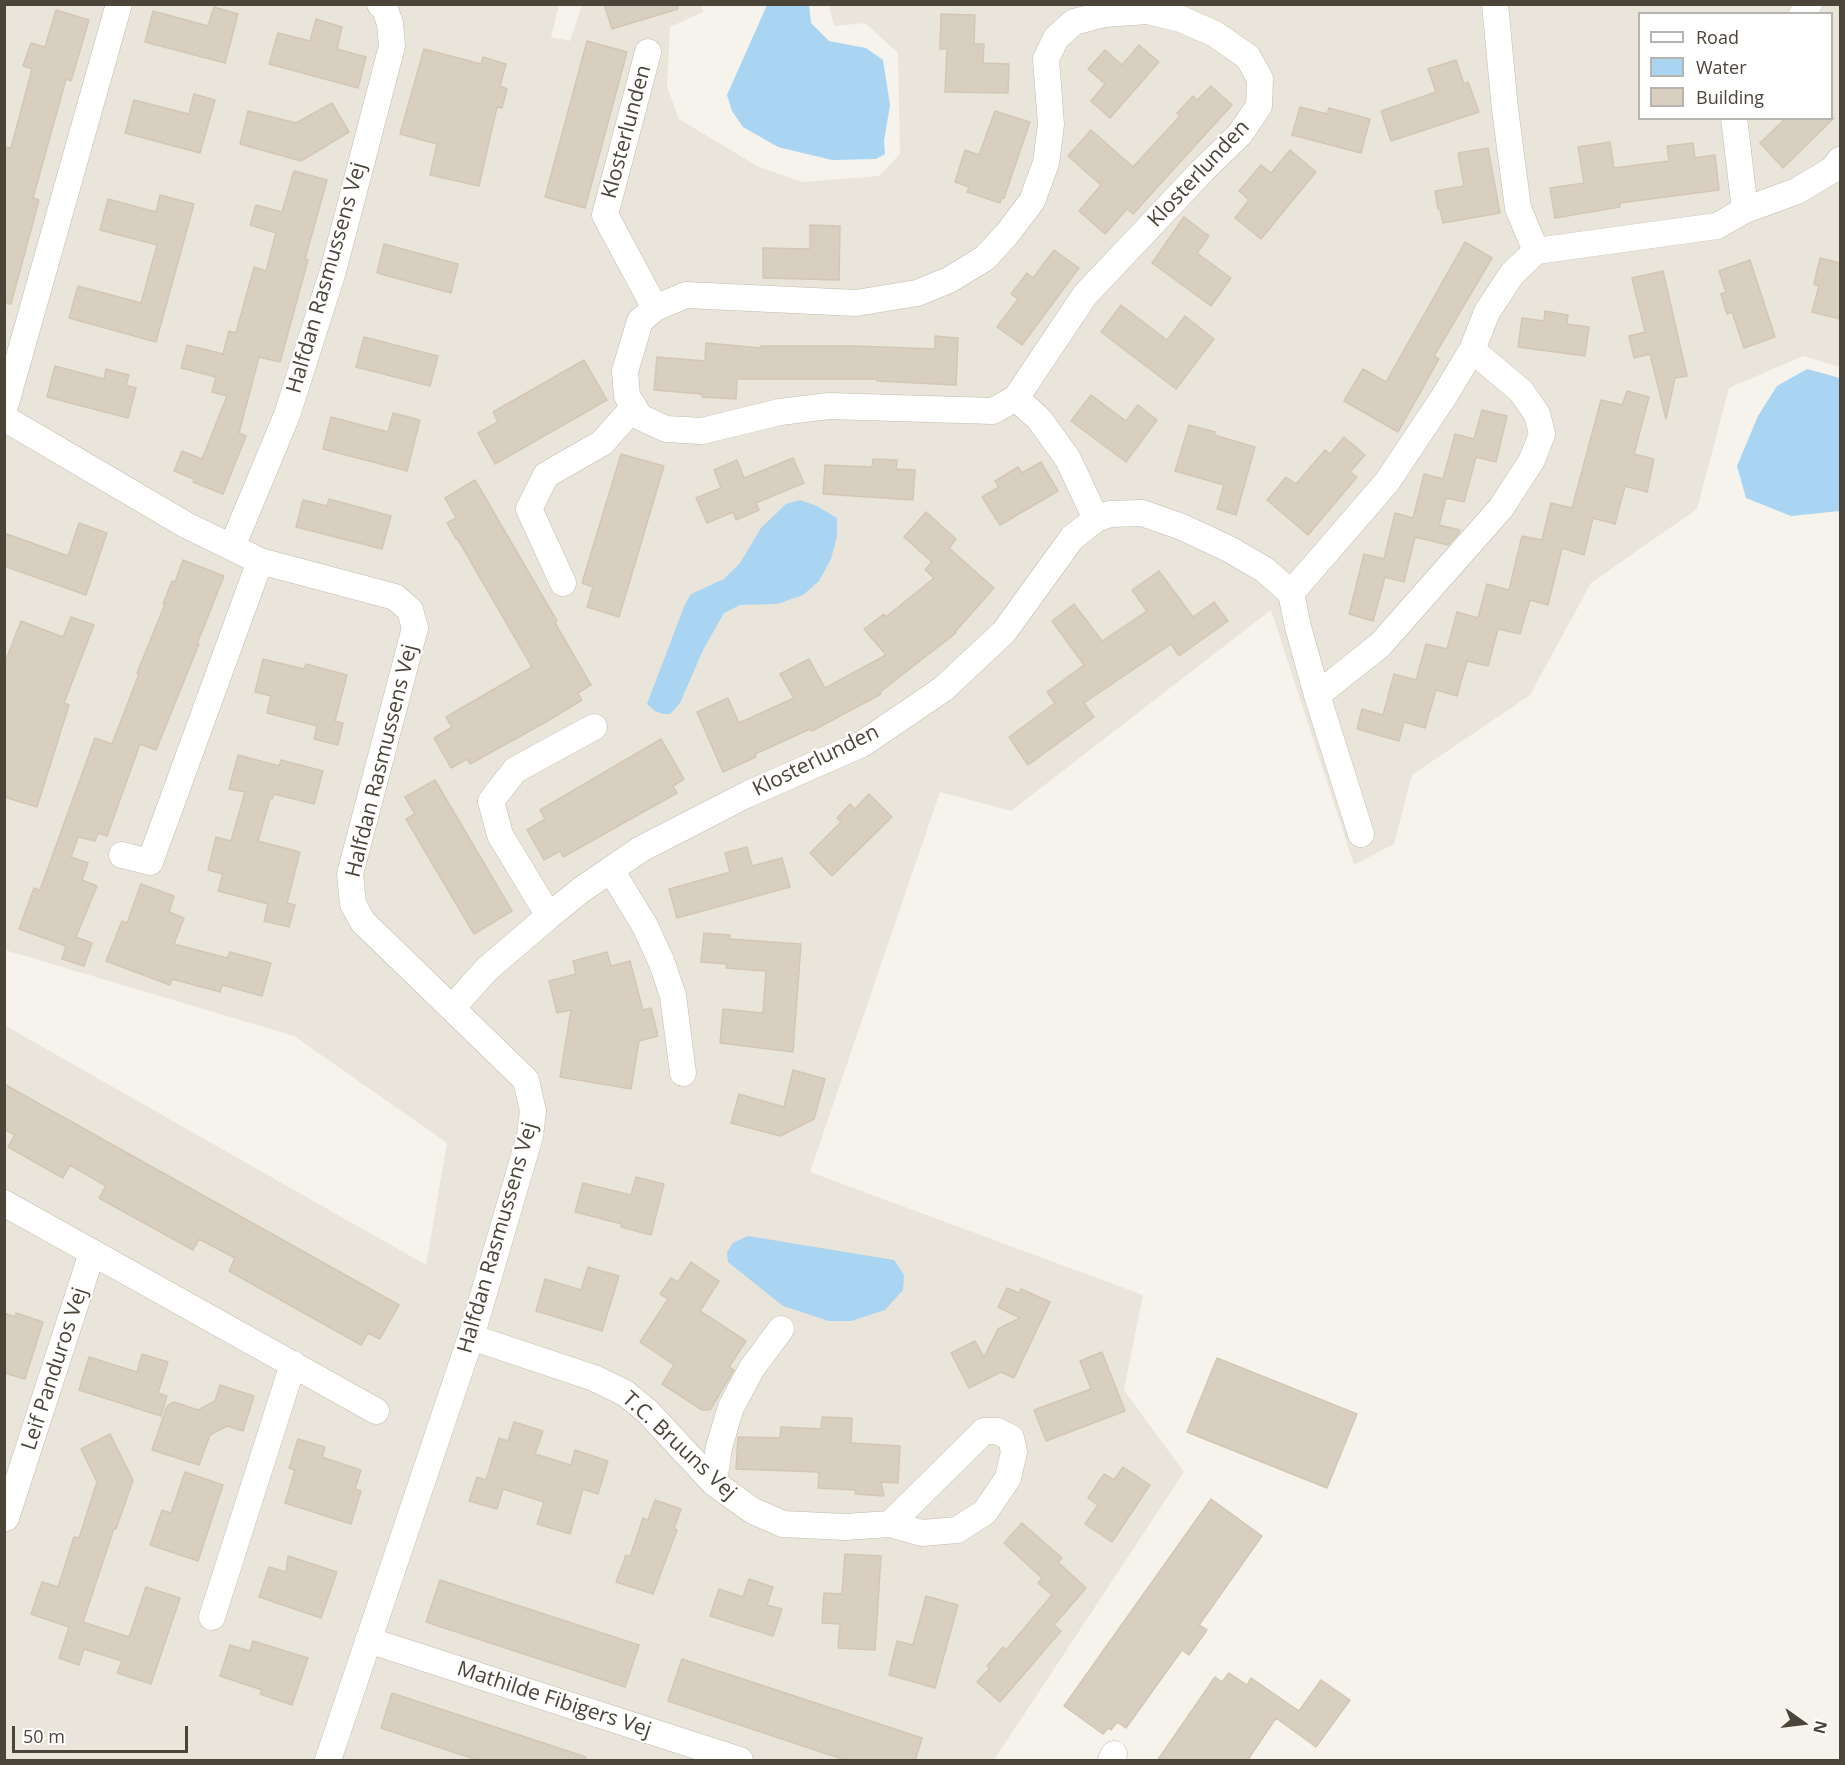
<!DOCTYPE html>
<html>
<head>
<meta charset="utf-8">
<style>
  body { margin:0 }
  #map { position:relative; width:1845px; height:1765px; overflow:hidden; background:#f6f3ec; font-family:"Open Sans",sans-serif }
  canvas { display:block }
  .frame { position:absolute; inset:0; border:6px solid #4b4439; pointer-events:none }
  .legend { position:absolute; left:1638px; top:12px; width:195px; height:108px; box-sizing:border-box; background:#fff; border:2px solid #b7b4b0; margin:0; padding:8px 10px; list-style:none; font-size:18px; color:#4b4439 }
  .legend li { display:flex; align-items:center; gap:12px; height:30px }
  .legend b { width:30px; border:2px solid #b7b4b0 }
  .north { position:absolute; left:1773px; top:1693px; width:60px; height:60px; -webkit-text-stroke:4px #fff; paint-order:stroke; rotate:104deg; font-size:16px; font-weight:700; line-height:24px; text-align:center; color:#4b4439 }
  .north::after { content:''; display:block; margin:auto; width:21px; height:27px; background:#4b4439; clip-path:polygon(50% 0,100% 100%,50% 72%,0 100%) }
  .scale { position:absolute; left:12px; top:1726px; width:176px; height:27px; box-sizing:border-box; border:3px solid #4b4439; border-top:0; padding-left:8px; font-size:18px; line-height:21px; white-space:nowrap; color:#4b4439; -webkit-text-stroke:4px #fff; paint-order:stroke }
</style>
</head>
<body>
<div id="map">
<canvas width="1845" height="1765"></canvas>
<div class="frame"></div>
<ul class="legend">
<li><b style="height:8px;background:#fff"></b>Road</li>
<li><b style="height:16px;background:#a9d4f2"></b>Water</li>
<li><b style="height:16px;background:#d8cfc1"></b>Building</li>
</ul>
<div class="north">N</div>
<div class="scale">50 m</div>
</div>
<script>
const ctx = document.querySelector('canvas').getContext('2d');
ctx.lineJoin = 'round';
function fill(path, color) {
  ctx.fillStyle = color;
  ctx.fill(path, 'evenodd');
}
function toPath(rows) {
  const path = new Path2D();
  for (const r of rows) {
    path.moveTo(r[0], r[1]);
    for (let i = 2; i < r.length; i += 2) path.lineTo(r[i], r[i + 1]);
  }
  return path;
}
function stroke(path, color, width, dash) {
  ctx.strokeStyle = color;
  ctx.lineWidth = width;
  ctx.lineCap = dash ? 'butt' : 'round';
  ctx.setLineDash(dash || []);
  ctx.stroke(path);
}
function drawText(font, color, halo, rows, align = 'center') {
  ctx.font = font + ' "Open Sans",sans-serif';
  ctx.lineWidth = 4.5;
  ctx.setLineDash([]);
  ctx.textBaseline = 'middle';
  ctx.strokeStyle = halo;
  ctx.fillStyle = color;
  for (const [text, x, y, turn = 0] of rows) {
    ctx.save();
    ctx.translate(x, y);
    ctx.rotate((+turn || 0) * Math.PI / 180);
    ctx.textAlign = isNaN(turn) ? turn : align;
    if (halo) ctx.strokeText(text, 0, 0);
    ctx.fillText(text, 0, 0);
    ctx.restore();
  }
}
fill(toPath([
  [5,5,559,5,551,37,570,41,582,5,701,5,703,12,670,27,667,87,679,119,757,166,802,182,879,176,900,154,898,53,865,23,834,26,829,5,1840,5,1840,367,1803,356,1729,388,1697,509,1591,583,1530,695,1412,775,1394,844,1354,865,1271,610,1011,811,940,792,810,1172,1143,1295,1124,1390,1184,1472,994,1760,5,1760,4,1025,426,1265,447,1143,294,1036,5,950],
  [1640,14,1832,14,1832,118,1640,118]
]), '#eae5da');
fill(toPath([
  [767,5,809,5,811,23,829,41,866,48,883,60,890,105,884,141,885,154,876,159,832,160,778,147,743,127,732,111,727,95],
  [1807,369,1840,378,1840,511,1791,516,1746,498,1737,466,1758,416,1777,386],
  [800,500,817,506,837,518,837,536,831,559,819,581,803,595,777,604,740,605,724,613,703,650,680,703,670,714,663,714,655,711,647,704,685,604,691,594,724,579,740,563,761,528,786,504],
  [748,1236,894,1260,904,1275,903,1290,885,1310,851,1321,829,1321,783,1306,728,1262,727,1252,733,1243]
]), '#a9d4f2');
const building = toPath([
  [604,4,677,4,678,9,612,29,604,4],
  [214,7,238,14,225,63,145,42,153,11,208,26,214,7],
  [56,10,89,20,71,81,66,79,33,198,39,200,11,304,4,303,4,147,11,148,32,69,23,66,31,43,45,47,56,10],
  [941,14,975,15,974,44,984,44,983,63,1009,64,1008,93,945,92,947,49,940,49,941,14],
  [316,19,342,27,337,49,366,57,358,88,269,64,278,33,310,41,316,19],
  [587,41,627,52,585,208,545,197,587,41],
  [1139,45,1159,62,1110,118,1091,101,1105,84,1088,69,1105,50,1122,65,1139,45],
  [424,49,481,64,483,57,506,64,500,86,507,89,502,108,497,107,479,186,430,175,437,144,400,134,424,49],
  [1456,60,1464,84,1468,82,1479,112,1391,141,1381,111,1436,92,1428,69,1456,60],
  [1211,86,1232,105,1133,214,1127,209,1105,234,1079,211,1101,185,1068,156,1091,130,1133,167,1180,116,1177,113,1193,96,1197,100,1211,86],
  [194,94,215,100,200,153,125,133,134,100,189,114,194,94],
  [332,103,349,132,301,161,240,144,248,111,296,123,332,103],
  [1300,107,1327,114,1329,108,1370,119,1361,153,1292,135,1300,107],
  [995,111,1030,122,1004,198,1001,199,1000,203,967,192,969,187,955,182,965,150,979,155,995,111],
  [1786,118,1834,118,1783,168,1760,143,1786,118],
  [1610,142,1614,168,1669,161,1667,146,1693,143,1695,158,1715,155,1719,190,1620,203,1620,207,1555,218,1550,188,1584,183,1578,147,1610,142],
  [1488,148,1500,213,1443,223,1440,209,1438,209,1435,191,1464,186,1458,153,1488,148],
  [1290,150,1316,172,1261,239,1235,218,1249,200,1239,191,1261,165,1271,173,1290,150],
  [294,171,327,180,305,259,308,260,280,362,259,357,239,433,246,436,223,494,193,482,194,479,174,471,182,451,202,459,227,396,212,392,216,377,181,368,187,345,223,354,229,331,236,333,254,267,266,271,276,233,250,225,256,205,282,212,294,171],
  [160,195,194,204,156,342,69,318,78,286,141,303,157,245,100,230,108,199,156,212,160,195],
  [1184,217,1209,236,1197,253,1231,278,1211,306,1152,263,1184,217],
  [810,225,840,226,839,280,763,278,763,248,810,249,810,225],
  [1465,242,1492,258,1434,356,1439,359,1398,432,1344,401,1363,369,1386,382,1465,242],
  [384,244,458,264,451,293,377,273,384,244],
  [1054,250,1079,268,1022,345,997,327,1018,299,1011,294,1027,273,1033,278,1054,250],
  [1820,258,1840,263,1840,319,1812,312,1819,286,1814,284,1820,258],
  [1750,260,1775,337,1744,348,1732,312,1727,314,1721,294,1726,292,1719,271,1750,260],
  [1663,271,1687,376,1675,378,1666,419,1650,354,1634,358,1629,336,1645,332,1632,278,1663,271],
  [1121,305,1167,340,1185,316,1214,339,1176,389,1101,332,1121,305],
  [1545,311,1568,315,1567,324,1589,327,1585,356,1518,347,1522,318,1544,321,1545,311],
  [935,336,958,338,956,385,877,381,877,379,737,379,736,399,702,397,702,394,654,390,657,357,705,361,706,343,761,348,761,346,855,346,935,349,935,336],
  [364,337,438,356,430,386,356,367,364,337],
  [584,360,607,400,495,464,478,433,498,422,493,412,584,360],
  [55,366,104,379,106,369,129,375,126,385,136,388,128,418,47,397,55,366],
  [1627,391,1649,397,1634,454,1654,459,1647,492,1625,486,1615,524,1593,518,1584,555,1562,548,1548,605,1530,600,1520,634,1498,629,1488,666,1467,661,1457,696,1436,690,1425,728,1404,722,1399,741,1357,729,1362,709,1383,715,1394,674,1416,680,1426,644,1447,649,1457,612,1478,618,1487,584,1509,590,1522,536,1542,540,1551,503,1572,508,1601,400,1622,405,1627,391],
  [1091,395,1126,421,1138,405,1157,420,1126,462,1071,421,1091,395],
  [1482,410,1507,416,1496,462,1476,457,1464,502,1446,498,1439,525,1460,530,1459,533,1448,545,1415,537,1404,582,1385,577,1373,621,1349,614,1364,554,1384,559,1395,513,1413,518,1424,474,1443,479,1455,434,1474,439,1482,410],
  [393,413,420,420,407,471,323,449,331,417,388,432,393,413],
  [1189,425,1215,432,1214,435,1255,447,1236,515,1217,509,1224,485,1175,471,1189,425],
  [1344,437,1365,455,1350,472,1357,477,1308,535,1267,500,1286,477,1296,484,1325,450,1330,454,1344,437],
  [621,454,664,466,619,617,587,607,593,587,582,583,621,454],
  [793,458,804,483,756,503,759,510,736,520,733,512,707,523,696,498,721,488,714,470,737,460,744,478,793,458],
  [873,459,897,460,896,469,915,470,913,500,823,494,825,465,872,467,873,459],
  [1041,462,1058,491,1000,525,982,497,999,487,995,481,1018,467,1022,473,1041,462],
  [475,480,557,621,555,623,591,685,578,693,582,700,544,723,470,764,467,759,451,768,434,738,452,727,446,717,532,667,457,538,456,539,447,523,456,518,445,498,475,480],
  [329,499,391,516,382,549,296,527,303,500,327,506,329,499],
  [926,512,956,539,949,548,994,588,955,632,956,633,880,692,881,694,812,731,810,729,755,754,756,757,723,772,697,712,728,698,739,723,794,698,780,674,809,659,825,688,886,655,864,629,884,614,886,617,934,578,925,570,932,562,904,537,926,512],
  [79,523,107,533,86,595,4,566,4,533,68,556,79,523],
  [183,560,224,576,197,644,199,644,156,750,140,744,107,836,98,833,95,841,78,837,71,857,88,863,82,880,97,886,76,937,92,943,84,966,62,959,66,946,19,929,34,888,40,890,95,738,112,744,139,674,137,673,165,604,163,604,172,581,175,582,183,560],
  [1159,571,1193,617,1214,602,1228,621,1179,656,1171,644,1084,703,1094,717,1028,765,1009,737,1055,703,1047,692,1084,665,1052,621,1074,604,1102,641,1147,611,1132,590,1159,571],
  [71,617,94,625,64,703,69,705,37,807,4,797,4,665,21,621,63,637,71,617],
  [263,659,304,669,306,664,347,675,335,721,343,723,338,745,314,739,317,726,267,713,271,696,255,692,263,659],
  [661,739,684,779,673,786,677,793,563,857,560,851,544,860,527,830,545,819,540,810,661,739],
  [238,755,279,766,281,760,323,771,314,804,274,794,272,799,270,799,258,841,300,852,287,903,295,905,289,927,264,921,268,904,218,891,223,874,208,870,216,837,231,841,245,792,229,789,238,755],
  [435,780,512,911,474,934,406,819,415,814,405,797,435,780],
  [869,794,892,817,832,876,810,853,841,822,837,818,850,804,855,809,869,794],
  [747,847,752,866,782,858,790,887,677,918,669,889,730,872,725,853,747,847],
  [141,884,174,896,169,912,184,918,174,944,227,958,230,952,271,963,262,996,222,985,220,992,172,979,170,985,106,961,122,921,127,923,141,884],
  [704,933,730,935,730,939,801,944,793,1052,720,1043,723,1009,763,1013,766,971,726,968,727,964,701,962,704,933],
  [607,952,611,966,630,961,643,1010,651,1008,658,1036,639,1041,631,1089,560,1077,571,1010,557,1013,549,981,576,974,573,961,607,952],
  [793,1070,825,1079,814,1119,780,1136,731,1123,739,1094,784,1107,793,1070],
  [4,1084,399,1305,380,1339,368,1333,361,1345,229,1271,235,1258,199,1239,193,1250,99,1198,106,1186,70,1165,63,1178,8,1147,15,1135,4,1129,4,1084],
  [636,1177,664,1184,651,1235,621,1227,622,1224,575,1212,583,1183,631,1195,636,1177],
  [691,1262,719,1281,700,1311,746,1341,729,1367,734,1370,710,1410,702,1410,662,1384,674,1365,640,1342,668,1299,660,1294,671,1278,678,1282,691,1262],
  [588,1267,619,1276,602,1331,536,1311,545,1279,581,1290,588,1267],
  [1007,1288,1019,1293,1021,1289,1050,1302,1014,1378,1001,1372,969,1388,951,1353,975,1341,984,1357,998,1329,1020,1318,998,1307,1007,1288],
  [4,1313,16,1317,16,1313,43,1322,25,1379,4,1373,4,1313],
  [1102,1352,1125,1411,1046,1441,1034,1410,1091,1389,1080,1361,1102,1352],
  [142,1354,168,1362,158,1393,167,1396,161,1416,79,1390,89,1357,137,1372,142,1354],
  [1217,1358,1357,1414,1327,1488,1187,1432,1217,1358],
  [220,1385,254,1396,243,1431,227,1426,210,1435,199,1465,152,1450,167,1406,174,1402,198,1410,215,1401,220,1385],
  [822,1417,852,1418,851,1443,900,1446,898,1483,881,1482,884,1496,855,1494,856,1490,818,1488,819,1472,736,1469,738,1437,780,1438,781,1427,821,1429,822,1417],
  [514,1422,543,1431,535,1454,571,1465,575,1450,608,1461,598,1494,583,1489,570,1534,537,1524,544,1502,503,1489,497,1509,469,1501,477,1477,486,1480,499,1438,508,1441,514,1422],
  [110,1434,133,1480,116,1529,114,1528,83,1622,129,1637,146,1587,180,1598,151,1684,117,1673,122,1661,84,1649,79,1665,59,1658,69,1627,31,1614,42,1582,58,1587,74,1537,79,1538,97,1482,81,1449,110,1434],
  [298,1439,325,1447,322,1457,361,1470,355,1489,361,1491,351,1524,285,1503,295,1470,289,1468,298,1439],
  [1123,1467,1150,1485,1112,1542,1085,1524,1098,1505,1088,1498,1104,1474,1114,1480,1123,1467],
  [185,1472,223,1485,198,1561,150,1545,162,1510,171,1513,185,1472],
  [1211,1499,1262,1536,1199,1625,1207,1630,1189,1655,1182,1650,1126,1728,1117,1722,1111,1730,1108,1728,1103,1734,1064,1706,1211,1499],
  [655,1500,681,1509,674,1529,677,1530,653,1594,616,1582,626,1555,630,1557,643,1518,648,1520,655,1500],
  [1022,1523,1062,1558,1058,1562,1086,1588,1054,1625,1061,1631,1000,1702,977,1682,990,1668,987,1666,1003,1647,1006,1650,1052,1595,1038,1583,1042,1578,1004,1543,1022,1523],
  [845,1554,881,1556,875,1650,838,1648,840,1624,822,1623,824,1593,842,1594,845,1554],
  [288,1556,337,1572,321,1618,259,1597,269,1567,286,1572,288,1556],
  [749,1579,773,1587,767,1605,782,1609,773,1636,710,1616,719,1589,743,1597,749,1579],
  [440,1580,639,1645,625,1687,426,1622,440,1580],
  [926,1596,958,1605,935,1688,889,1675,897,1641,913,1645,926,1596],
  [253,1641,308,1658,292,1705,260,1694,262,1690,220,1676,230,1645,250,1651,253,1641],
  [682,1659,922,1738,915,1761,848,1761,668,1701,682,1659],
  [1229,1673,1247,1685,1251,1678,1299,1711,1321,1680,1350,1700,1316,1747,1276,1718,1247,1761,1157,1761,1215,1677,1222,1682,1229,1673],
  [392,1693,586,1757,585,1761,480,1761,381,1728,392,1693]
]);
fill(building, '#d8cfc1');
stroke(building, '#d3c7b4', 1.5);
const minor = toPath([
  [1495,4,1505,109,1518,208,1536,251],
  [1802,14,1809,4],
  [648,52,605,215,655,308],
  [1734,118,1745,210],
  [1016,398,993,411,829,406,780,412,702,431,666,429,640,417,627,396,625,371,640,321,655,308,686,295,856,303,917,293,949,280,985,258,1007,234,1032,201,1046,163,1051,124,1046,59,1056,38,1074,22,1104,14,1148,11,1181,19,1215,34,1248,57,1260,79,1259,106,1240,134,1202,171,1085,295,1016,398,1039,419,1068,459,1096,519],
  [4,410,119,4],
  [4,418,186,525,260,561,395,597,410,610,415,628,350,874,353,904,363,922,526,1080,533,1111,530,1136,471,1337,328,1760],
  [232,547,287,415,333,271,392,46,390,23,384,7,380,4],
  [563,583,529,509,546,475,602,443,634,407],
  [1291,593,1387,482,1445,395,1472,350,1487,312,1512,274,1536,251,1717,226,1745,210,1797,191,1832,170,1840,160],
  [1317,695,1380,645,1501,508,1532,460,1542,434,1537,414,1521,391,1472,350],
  [122,855,150,862,260,561],
  [611,870,645,926,662,963,673,996,683,1073],
  [549,916,500,835,491,801,515,770,594,727],
  [452,1008,487,969,549,916,581,890,641,849,748,794,862,744,943,689,1004,632,1072,538,1096,519,1110,514,1142,513,1182,527,1229,549,1265,570,1291,593,1298,627,1317,695,1361,834],
  [4,1203,376,1411],
  [471,1337,594,1378,625,1393,647,1411,714,1483,753,1511,783,1524,845,1527,890,1524,922,1533,957,1530,985,1512,1008,1478,1014,1452,1011,1438,997,1431,984,1431,890,1524],
  [714,1483,719,1447,731,1407,752,1368,781,1329],
  [6,1518,92,1253],
  [212,1617,293,1364],
  [368,1640,740,1760],
  [1111,1760,1114,1754]
]);
stroke(minor, '#c2bbae', 27);
stroke(minor, '#fff', 26);
drawText('21px', '#4b4439', '#fff', [
  ["Klosterlunden",627,132,-75],
  ["Klosterlunden",1199,174,-47],
  ["Halfdan Rasmussens Vej",327,278,-74],
  ["Halfdan Rasmussens Vej",382,761,-76],
  ["Klosterlunden",816,761,-26],
  ["Halfdan Rasmussens Vej",498,1238,-74],
  ["Leif Panduros Vej",55,1369,-72],
  ["T.C. Bruuns Vej",679,1446,43],
  ["Mathilde Fibigers Vej",554,1700,18]
]);
</script>
</body>
</html>
